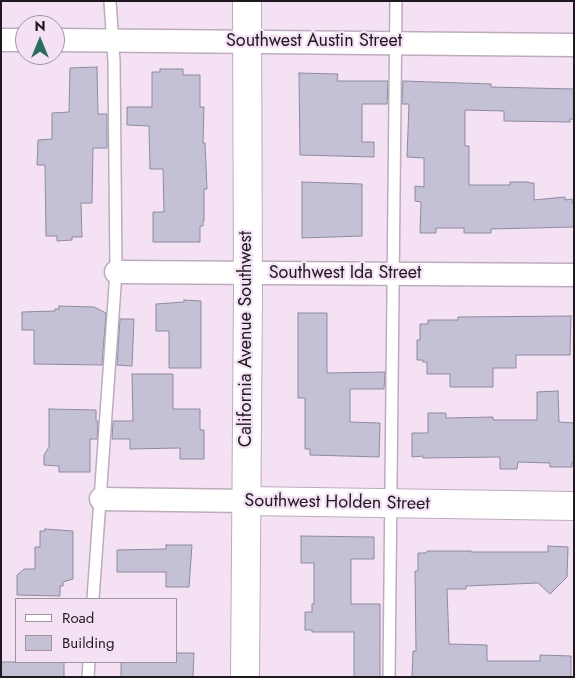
<!DOCTYPE html>
<html>
<head>
<meta charset="utf-8">
<style>
  body { margin:0 }
  #map { position:relative; width:575px; height:678px; overflow:hidden; background:#f4e2f4; font-family:Jost,sans-serif }
  canvas { display:block }
  .frame { position:absolute; inset:0; border:2px solid #1f191f; pointer-events:none }
  .legend { position:absolute; left:15px; top:598px; width:162px; height:65px; box-sizing:border-box; background:#f4e2f4; border:1px solid #9f929f; margin:0; padding:6px 9px; list-style:none; font-size:15px; color:#1f191f }
  .legend li { display:flex; align-items:center; gap:10px; height:25px }
  .legend b { width:25px; border:1px solid #9f929f }
  .north { position:absolute; left:15px; top:15px; width:50px; height:50px; box-sizing:border-box; background:#f4e2f4; border:1px solid #9f929f; border-radius:50%; rotate:0deg; font-size:14px; font-weight:700; line-height:20px; text-align:center; color:#1f191f }
  .north::after { content:''; display:block; margin:auto; width:18px; height:22px; background:#2c6d5c; clip-path:polygon(50% 0,100% 100%,50% 72%,0 100%) }
</style>
</head>
<body>
<div id="map">
<canvas width="575" height="678"></canvas>
<div class="frame"></div>
<ul class="legend">
<li><b style="height:6px;background:#fff"></b>Road</li>
<li><b style="height:14px;background:#c4c0d5"></b>Building</li>
</ul>
<div class="north">N</div>
</div>
<script>
const ctx = document.querySelector('canvas').getContext('2d');
ctx.lineJoin = 'round';
function fill(path, color) {
  ctx.fillStyle = color;
  ctx.fill(path, 'evenodd');
}
function toPath(rows) {
  const path = new Path2D();
  for (const r of rows) {
    path.moveTo(r[0], r[1]);
    for (let i = 2; i < r.length; i += 2) path.lineTo(r[i], r[i + 1]);
  }
  return path;
}
function stroke(path, color, width, dash) {
  ctx.strokeStyle = color;
  ctx.lineWidth = width;
  ctx.lineCap = dash ? 'butt' : 'round';
  ctx.setLineDash(dash || []);
  ctx.stroke(path);
}
function drawText(font, color, halo, rows, align = 'center') {
  ctx.font = font + ' Jost,sans-serif';
  ctx.lineWidth = 4.5;
  ctx.setLineDash([]);
  ctx.textBaseline = 'middle';
  ctx.strokeStyle = halo;
  ctx.fillStyle = color;
  for (const [text, x, y, turn = 0] of rows) {
    ctx.save();
    ctx.translate(x, y);
    ctx.rotate((+turn || 0) * Math.PI / 180);
    ctx.textAlign = isNaN(turn) ? turn : align;
    if (halo) ctx.strokeText(text, 0, 0);
    ctx.fillText(text, 0, 0);
    ctx.restore();
  }
}
const building = toPath([
  [97,67,98,114,107,114,107,148,93,148,92,203,81,203,82,237,72,237,72,240,57,241,57,236,46,236,45,165,37,165,38,140,52,139,52,113,69,112,70,68,97,67],
  [160,69,183,69,183,75,200,75,200,107,204,107,203,143,205,143,207,189,204,189,204,221,203,221,203,226,200,226,200,242,153,242,153,212,164,212,163,169,150,169,149,126,127,125,127,107,152,107,152,72,160,72,160,69],
  [299,73,338,74,337,81,388,81,387,104,362,104,362,142,374,142,374,157,300,155,299,73],
  [403,81,491,84,491,87,574,89,574,119,570,119,570,122,504,121,504,111,465,110,465,146,469,146,469,185,510,185,510,182,529,182,529,183,534,183,534,200,565,197,565,200,572,199,572,203,574,203,574,227,491,229,491,233,464,233,464,228,436,228,436,233,420,233,421,202,415,201,415,186,424,187,424,158,407,157,409,104,402,104,403,81],
  [302,182,362,184,362,236,302,238,302,182],
  [184,300,201,301,201,368,169,368,169,331,156,331,156,304,184,302,184,300],
  [59,306,94,307,106,313,102,365,34,364,34,330,22,330,22,312,55,311,55,309,59,309,59,306],
  [298,313,327,313,327,373,385,372,384,389,350,389,350,422,380,423,379,457,310,455,310,449,305,449,305,398,298,398,298,313],
  [571,316,570,355,516,355,516,368,493,368,493,387,450,387,450,374,427,374,427,362,423,362,423,360,417,360,417,340,420,340,420,324,428,324,428,320,458,320,458,317,571,316],
  [120,319,134,319,132,366,117,365,120,319],
  [132,374,173,374,173,409,200,409,200,430,204,430,204,459,180,459,180,448,130,449,130,439,112,439,113,421,133,421,132,374],
  [558,391,559,422,574,423,574,462,572,462,572,467,550,467,550,463,518,462,517,469,500,469,500,457,423,458,423,456,412,457,412,433,428,433,428,413,446,413,446,418,493,417,493,420,537,420,537,392,558,391],
  [49,409,96,410,96,421,98,421,97,439,90,439,90,472,59,472,59,466,44,465,44,455,49,447,49,409],
  [45,529,73,531,73,579,63,582,63,586,60,586,60,596,17,595,17,575,24,569,35,569,35,547,40,547,40,531,45,531,45,529],
  [301,536,374,537,374,559,351,559,351,604,380,604,380,677,354,677,354,632,312,632,312,630,305,630,305,612,312,612,312,604,314,604,314,563,301,563,301,536],
  [166,545,192,545,189,587,166,587,166,572,117,572,117,550,166,549,166,545],
  [548,546,568,547,567,577,550,594,538,583,466,586,466,589,447,589,449,644,487,645,487,661,540,661,540,655,571,656,571,677,412,677,413,651,416,651,415,571,418,571,418,553,426,553,427,551,471,551,471,552,548,552,548,546],
  [176,653,194,653,193,677,121,677,121,662,176,662,176,653],
  [1,662,64,662,64,677,1,677,1,662]
]);
fill(building, '#c4c0d5');
stroke(building, '#8e8a9e', 1);
const lane = toPath([
  [93,599,116,272,114,61,110,1],
  [88,677,89,662],
  [389,677,396,1]
]);
const street = toPath([
  [1,40,25,40],
  [55,40,574,45],
  [116,272,574,275],
  [101,499,247,501]
]);
const secondary = toPath([
  [247,501,574,506],
  [245,677,248,292,247,1]
]);
stroke(lane, '#bcacbc', 14);
stroke(street, '#bcacbc', 25);
stroke(secondary, '#bcacbc', 30);
stroke(lane, '#fff', 11);
stroke(street, '#fff', 22);
stroke(secondary, '#fff', 28);
drawText('18px', '#1f191f', '#f4e2f4', [
  ["Southwest Austin Street",314,42],
  ["Southwest Ida Street",345,274],
  ["California Avenue Southwest",247,339,-90],
  ["Southwest Holden Street",337,503,1]
]);
</script>
</body>
</html>
